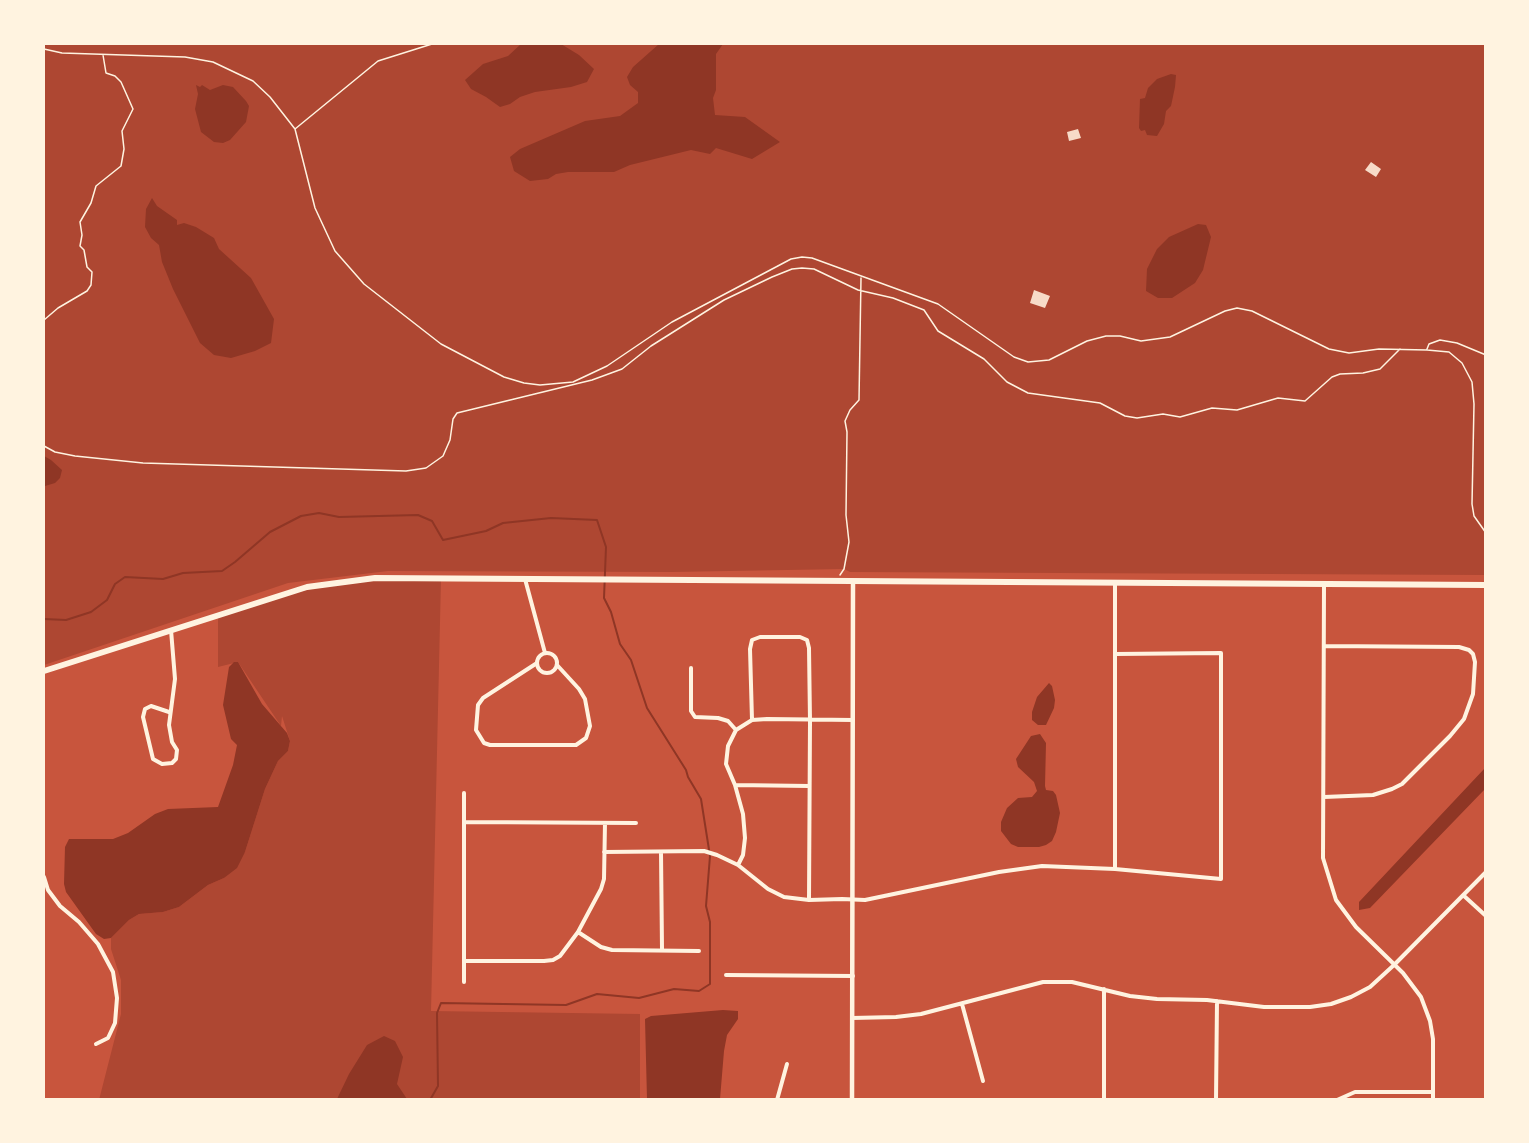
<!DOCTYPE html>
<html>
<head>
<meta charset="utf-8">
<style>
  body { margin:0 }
  #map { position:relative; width:1529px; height:1143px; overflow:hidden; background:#c8553d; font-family:Inter,sans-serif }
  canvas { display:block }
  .frame { position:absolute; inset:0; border:45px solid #fff3e0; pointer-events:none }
</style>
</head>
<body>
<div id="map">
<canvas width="1529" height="1143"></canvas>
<div class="frame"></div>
</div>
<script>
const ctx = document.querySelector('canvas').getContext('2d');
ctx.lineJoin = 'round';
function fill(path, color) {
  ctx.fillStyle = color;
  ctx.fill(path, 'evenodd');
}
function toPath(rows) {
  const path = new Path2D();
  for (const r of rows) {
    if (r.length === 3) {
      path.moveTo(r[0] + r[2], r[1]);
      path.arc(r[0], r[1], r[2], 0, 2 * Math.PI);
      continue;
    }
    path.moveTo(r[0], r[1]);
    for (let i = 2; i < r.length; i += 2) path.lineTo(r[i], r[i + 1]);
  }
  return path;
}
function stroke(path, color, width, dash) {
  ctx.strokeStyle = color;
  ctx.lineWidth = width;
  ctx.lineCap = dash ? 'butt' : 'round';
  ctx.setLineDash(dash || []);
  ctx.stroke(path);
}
fill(toPath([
  [44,44,1485,44,1485,575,850,572,844,569,671,572,388,571,288,583,44,665],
  [441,579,431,1011,640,1014,640,1099,99,1100,121,1014,121,980,111,949,111,938,129,920,139,914,163,912,179,907,208,885,224,878,245,852,265,789,278,761,288,751,290,741,282,716,281,726,238,662,218,667,218,615,278,596,346,582]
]), '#ae4732');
fill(toPath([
  [521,44,561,44,579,55,594,69,587,82,571,87,535,92,520,97,510,104,500,107,486,97,471,89,465,80,483,64,508,56],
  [659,44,723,44,716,54,716,90,713,98,715,115,745,117,780,142,752,159,716,148,710,154,691,150,630,165,614,172,568,172,556,174,548,179,530,181,514,171,510,157,520,149,585,121,620,116,638,103,638,92,630,85,627,77,633,67],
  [1171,74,1176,75,1175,87,1171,106,1166,111,1164,124,1157,136,1147,135,1145,130,1141,131,1139,128,1140,99,1145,98,1148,88,1157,79],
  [196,85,200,87,202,85,210,90,223,85,233,87,246,101,249,106,246,122,230,140,223,143,214,142,201,132,195,109,198,94],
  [152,198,157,206,177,220,177,225,184,223,196,227,214,238,219,249,251,278,274,319,271,343,255,351,231,358,214,355,200,343,173,289,162,262,159,245,151,238,145,227,146,209],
  [1198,224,1206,225,1211,237,1203,270,1195,283,1172,298,1158,298,1146,291,1147,269,1157,249,1169,237],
  [44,456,51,460,62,470,60,478,55,483,45,486],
  [234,662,238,662,262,704,287,733,290,741,288,751,278,761,265,789,245,852,237,868,224,878,208,885,179,907,163,912,139,914,129,920,111,938,104,939,96,934,66,892,64,884,65,847,69,839,113,839,128,833,155,814,168,809,218,807,233,765,237,745,231,739,223,705,229,667],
  [1049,683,1052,686,1055,700,1054,708,1046,725,1038,725,1032,720,1032,712,1037,697],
  [1040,734,1046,743,1045,786,1046,790,1053,791,1056,795,1060,813,1056,832,1052,841,1046,845,1039,847,1018,847,1011,844,1001,831,1001,822,1007,808,1018,798,1032,797,1037,791,1034,782,1018,767,1016,759,1031,736],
  [1485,768,1485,789,1370,908,1359,910,1359,902],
  [723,1010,738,1011,738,1019,727,1035,724,1051,720,1099,647,1099,645,1019,651,1016],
  [384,1036,395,1041,403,1057,397,1084,407,1099,337,1099,349,1074,367,1045]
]), '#8f3625');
stroke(toPath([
  [44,619,66,620,91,612,107,600,115,584,125,577,163,579,183,573,222,571,235,562,270,532,301,516,319,513,339,517,418,515,432,521,443,540,486,531,503,523,551,518,597,520,606,547,604,598,611,612,620,644,631,660,647,708,686,770,688,777,701,799,710,856,706,906,710,922,710,984,699,991,674,989,639,998,597,994,566,1005,441,1003,437,1013,438,1086,430,1100]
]), '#8f3625', 2);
fill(toPath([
  [1078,129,1081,138,1069,141,1067,132],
  [1371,162,1381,169,1376,177,1365,170],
  [1034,290,1050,296,1045,308,1030,303]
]), '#f7dbc8');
stroke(toPath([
  [44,49,62,53,185,57,213,62,253,81,270,97,295,129,315,208,335,251,364,284,441,344,504,377,524,383,540,385,573,382,607,366,672,322,791,259,802,257,812,258,938,304,1014,357,1028,362,1049,360,1087,341,1106,336,1120,336,1141,341,1170,337,1225,311,1237,308,1252,311,1329,349,1349,353,1379,349,1427,350,1449,352,1462,363,1472,382,1474,404,1472,504,1474,516,1486,533],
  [295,129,378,61,432,44],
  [44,320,58,308,87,291,91,285,92,272,87,267,84,250,80,246,82,235,80,222,91,203,96,186,121,166,124,149,122,131,133,109,121,82,115,76,106,73,103,55],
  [1427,349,1429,344,1440,340,1457,343,1486,355],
  [44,446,55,452,75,456,143,463,406,471,426,468,443,456,450,440,453,419,457,413,592,380,622,369,651,346,724,300,772,277,792,269,802,268,814,269,858,290,893,298,924,310,938,331,984,359,1007,382,1028,393,1100,403,1125,416,1137,418,1163,414,1180,417,1212,408,1237,410,1278,398,1305,401,1332,377,1340,374,1363,373,1380,369,1400,349],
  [840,575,844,569,849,542,846,515,847,432,845,421,850,410,859,400,861,278],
  [44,1099,45,1100]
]), '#fff3e0', 1.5);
stroke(toPath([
  [525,579,545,653],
  [1324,585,1323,858,1336,900,1356,927,1403,973,1421,997,1430,1021,1433,1039,1433,1100],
  [1324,646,1459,647,1469,650,1473,654,1475,662,1473,694,1464,719,1450,736,1402,784,1392,789,1373,795,1324,797],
  [547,663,10],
  [537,663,483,698,478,705,476,730,484,743,490,745,576,745,586,738,590,726,585,699,579,689,557,665],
  [691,668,691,711,695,717,718,718,728,721,736,730],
  [169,712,151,706,145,709,143,717,153,759,162,764,172,763,176,759,177,750,172,742,169,725,175,679,171,630],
  [752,720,750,649,752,640,760,637,800,637,807,640,809,648,810,721,809,900],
  [736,730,728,746,726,764,735,785,743,814,745,838,743,855,738,865],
  [736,730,752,720,767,719,853,720],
  [735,785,809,786],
  [464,793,464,982],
  [464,822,636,823],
  [604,852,704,851,717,855,738,865,768,889,784,897,809,900,842,899,865,900,999,872,1042,866,1115,869,1221,879,1221,653,1115,654],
  [661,852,662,949],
  [1115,869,1115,582],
  [44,877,48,890,60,906,79,922,98,944,113,972,117,998,115,1023,108,1038,96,1044],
  [1463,895,1486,916],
  [578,932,601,947,612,950,699,951],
  [464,961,544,961,553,960,560,956,578,932,601,889,604,879,605,823],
  [726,975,853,976],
  [962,1004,983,1081],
  [852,1018,896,1017,921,1014,1043,982,1072,982,1130,996,1157,999,1207,1000,1264,1007,1310,1007,1331,1004,1351,997,1370,987,1394,965,1486,872],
  [777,1100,787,1064],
  [1104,1100,1104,989],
  [1216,1100,1217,1001],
  [1337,1100,1355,1092,1433,1092]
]), '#fff3e0', 4);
stroke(toPath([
  [852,1100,853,581]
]), '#fff3e0', 4.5);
stroke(toPath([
  [44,671,307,587,375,578,1486,585]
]), '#fff3e0', 6);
</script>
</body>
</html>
